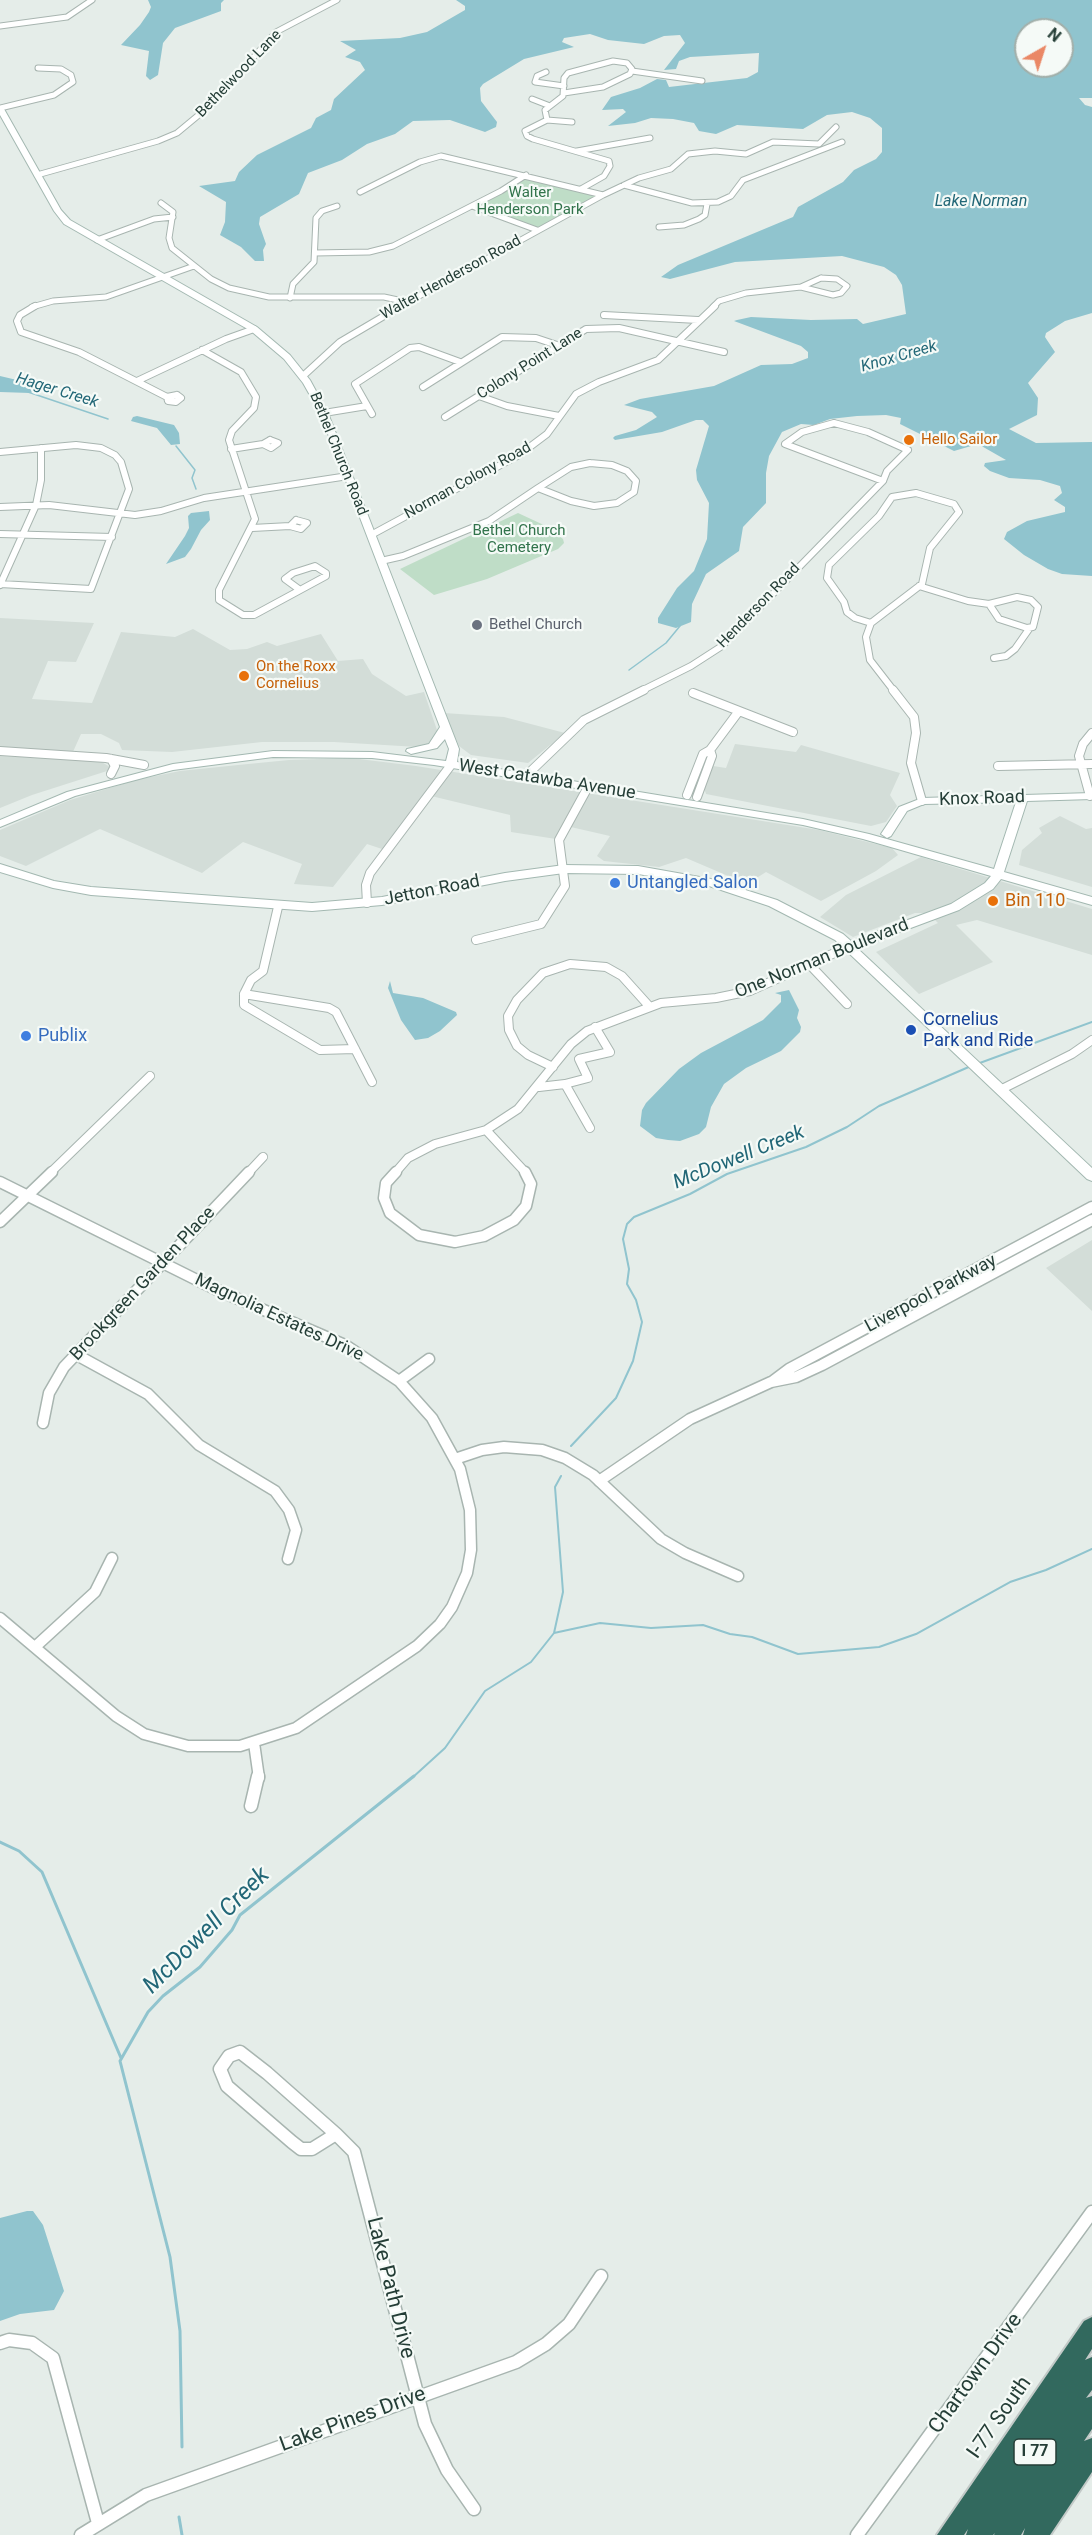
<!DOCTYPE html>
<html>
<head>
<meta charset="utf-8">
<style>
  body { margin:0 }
  #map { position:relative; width:1092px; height:2535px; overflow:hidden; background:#e5ede9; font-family:Roboto,sans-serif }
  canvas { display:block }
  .north { position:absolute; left:1014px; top:18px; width:60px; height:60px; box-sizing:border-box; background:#f5faf7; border:2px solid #a2afaa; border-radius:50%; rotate:39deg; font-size:16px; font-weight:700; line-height:24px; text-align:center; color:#253e37 }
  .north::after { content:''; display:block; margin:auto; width:21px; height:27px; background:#ea8866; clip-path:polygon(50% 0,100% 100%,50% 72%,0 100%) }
</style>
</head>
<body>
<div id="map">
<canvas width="1092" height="2535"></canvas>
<div class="north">N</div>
</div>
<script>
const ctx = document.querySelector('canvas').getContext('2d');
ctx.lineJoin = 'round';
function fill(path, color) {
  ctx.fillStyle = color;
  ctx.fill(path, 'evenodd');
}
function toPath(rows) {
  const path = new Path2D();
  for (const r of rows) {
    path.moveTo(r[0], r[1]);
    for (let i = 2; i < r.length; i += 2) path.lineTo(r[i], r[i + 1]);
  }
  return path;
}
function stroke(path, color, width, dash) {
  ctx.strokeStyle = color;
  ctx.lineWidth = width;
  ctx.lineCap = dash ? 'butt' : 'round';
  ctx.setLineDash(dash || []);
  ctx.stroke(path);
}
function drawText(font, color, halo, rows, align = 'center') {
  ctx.font = font + ' Roboto,sans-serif';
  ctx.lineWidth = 4.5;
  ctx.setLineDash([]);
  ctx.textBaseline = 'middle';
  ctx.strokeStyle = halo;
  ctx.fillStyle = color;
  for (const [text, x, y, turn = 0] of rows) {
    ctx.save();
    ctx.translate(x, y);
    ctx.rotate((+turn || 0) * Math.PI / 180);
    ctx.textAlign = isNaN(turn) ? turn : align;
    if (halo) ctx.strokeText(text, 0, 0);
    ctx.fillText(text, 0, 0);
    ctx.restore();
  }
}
fill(toPath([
  [0,618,94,623,76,662,48,661,32,699,92,703,121,632,175,637,193,629,230,650,247,649,267,642,277,646,321,634,338,661,363,659,372,674,406,696,424,692,438,733,429,744,418,747,334,742,262,742,172,752,122,750,119,743,101,734,81,734,72,754,0,748],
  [444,713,504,717,565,733,528,763,471,755,459,746],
  [735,744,796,752,801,745,900,773,890,795,897,806,886,822,871,826,706,794,704,788,713,766,726,768],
  [0,756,100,761,110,767,107,771,32,795,0,808],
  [351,758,416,766,819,830,892,848,898,855,876,871,821,901,766,872,747,884,686,858,659,867,604,861,597,856,610,836,562,825,556,839,511,832,510,815,427,795,387,847,382,849,367,844,333,887,294,884,302,864,243,842,202,873,100,829,26,866,0,856,0,830,70,800,136,780,180,771,238,765,289,760],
  [1060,816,1086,829,1092,828,1092,887,1019,865,1022,850,1042,833,1039,828],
  [921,857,1092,909,1092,955,977,920,956,925,993,962,919,994,876,952,938,923,928,913,915,913,853,937,820,917,846,895],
  [1092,1240,1092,1311,1046,1268]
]), '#d3ddd8');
fill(toPath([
  [526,175,603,195,537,230,473,206],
  [518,513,546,526,563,539,564,543,558,549,487,579,434,595,400,569]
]), '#bfddc7');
fill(toPath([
  [148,0,224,0,221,3,221,11,175,28,163,43,158,75,150,80,146,76,149,51,121,45,140,25,149,12,151,7],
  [456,0,1092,0,1092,98,1079,98,1085,105,1092,107,1092,313,1065,321,1046,333,1045,337,1055,352,1028,383,1038,398,1037,415,1009,429,1036,443,1092,442,1092,576,1062,574,1048,569,1024,555,1004,539,1007,532,1027,521,1065,512,1065,507,1054,500,1062,493,1060,486,1040,480,1009,478,990,471,984,466,985,463,1006,460,978,444,954,451,900,424,901,418,886,415,857,416,830,419,814,425,801,424,782,432,769,456,766,473,766,503,743,527,739,551,706,574,692,604,691,622,676,628,658,623,658,618,677,588,694,571,707,539,709,503,697,480,696,470,709,426,703,420,696,420,662,432,615,440,613,438,615,436,636,430,657,417,652,412,624,405,640,399,714,386,761,365,792,364,808,358,808,352,801,346,734,321,737,320,751,317,811,320,857,319,863,324,906,314,902,285,896,275,884,267,842,256,735,262,670,279,661,277,678,265,793,217,798,207,843,182,854,170,876,159,882,152,882,128,870,118,852,112,827,115,803,129,737,125,716,134,699,131,694,123,673,119,651,118,635,123,608,126,626,112,623,109,602,110,611,97,640,88,657,79,666,80,669,87,747,78,758,72,759,53,690,57,679,61,676,69,664,70,685,43,680,35,664,36,644,44,608,40,590,34,564,38,562,42,574,47,524,59,483,84,480,88,481,101,497,122,496,127,485,132,450,120,413,121,395,134,367,144,342,160,308,173,299,194,260,217,259,224,266,244,263,250,264,261,255,261,241,247,220,235,225,222,226,202,199,186,235,181,239,172,257,155,311,128,316,118,331,110,334,99,365,70,360,62,345,57,356,50,340,41,400,38,427,32,465,10,465,6],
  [1026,30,1062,30,1062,66,1026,66],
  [0,376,34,384,38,388,30,393,0,392],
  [137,416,174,425,179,433,180,444,171,445,157,428,131,421,133,417],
  [209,511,210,520,201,530,191,549,185,557,166,564,185,536,189,528,188,516,191,513],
  [390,981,393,993,423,998,456,1012,457,1015,440,1031,428,1038,415,1040,401,1020,388,988],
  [789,990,799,1010,797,1018,801,1027,800,1032,781,1051,746,1068,724,1084,711,1107,706,1127,699,1134,680,1141,668,1140,656,1138,640,1126,642,1110,646,1103,679,1069,701,1053,763,1020,781,1002,781,995,775,993],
  [27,2211,33,2211,43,2225,64,2291,54,2310,20,2314,0,2321,0,2218]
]), '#90c4ce');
stroke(toPath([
  [28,392,108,419],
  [176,446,195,470,192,478,196,489],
  [629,670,666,643,680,626]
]), '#90c4ce', 1.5);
stroke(toPath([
  [977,1064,1092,1022],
  [571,1446,616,1398,633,1361,642,1322,636,1300,627,1284,629,1269,623,1239,627,1224,634,1217,690,1194,727,1174,806,1147,847,1127,879,1106,971,1066],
  [554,1633,600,1623,651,1628,703,1625,730,1634,752,1637,798,1654,879,1647,916,1634,1010,1582,1046,1570,1092,1549],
  [412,1778,445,1748,485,1691,531,1662,554,1633,563,1592,555,1487,561,1476]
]), '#90c4ce', 2);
stroke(toPath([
  [0,1842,19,1851,42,1872,121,2058],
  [182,2447,180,2331,170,2257,120,2061,148,2012,163,1996,200,1967,232,1930,240,1915,414,1776],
  [179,2517,182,2535]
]), '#90c4ce', 3);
const streetFar4 = toPath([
  [0,26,67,17,92,0],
  [632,71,702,81],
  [546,72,537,76,535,82,564,86],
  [564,93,603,87,630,74,632,69,627,63,613,61,568,73,564,78,563,96,545,110,547,120,525,131,527,136,533,139,609,161,610,166,604,176,581,189],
  [532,99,550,106],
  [0,108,54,95,73,82,71,75,61,69,38,68],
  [547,120,572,122],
  [577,151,650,138],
  [37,175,158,141,177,133,212,104,276,32,337,0],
  [624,185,692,203,718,202,731,196,743,180,842,142],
  [360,192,420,162,441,156,603,195],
  [161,203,173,212,169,238,172,248,211,279,229,288,269,297,384,297,407,302],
  [472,206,537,230],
  [659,227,684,225,699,219,705,215,707,204],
  [97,240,154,219,173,217],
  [315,253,369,252,393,246,501,191,526,175],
  [821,278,837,279,847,286,841,293,833,295,801,287,821,278],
  [290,298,293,284,314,262,316,218,322,211,337,206],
  [32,307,53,301,106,297,194,266],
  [399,307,603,195,639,178,671,169,688,154,715,151,746,154,773,142,819,144,836,127],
  [713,307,719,301,746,293,801,287]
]);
const streetFar3 = toPath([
  [35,306,20,315,17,321,21,332,79,352,167,397],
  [604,315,698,320],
  [202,350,241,372,256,397,254,408,232,431,229,440,255,519,219,590,219,600,243,615,254,615,326,576,326,573,315,566,293,573,285,579,300,590],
  [303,376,340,342,401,306],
  [137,381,226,339,254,329],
  [423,387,502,337,536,338,557,345],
  [177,395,181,398,176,402,168,401,167,397,177,395],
  [479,396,507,406,559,416],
  [324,413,367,406],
  [372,414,355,384,410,348,419,347,460,362],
  [445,417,586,329,619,328,724,352],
  [834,423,868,432,908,450,887,471,883,481,785,444,802,432,834,423],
  [270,440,278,443,271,448,263,444,270,440],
  [231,449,263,444],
  [0,452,76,445,101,448,115,455,121,462,129,489,91,589,0,584],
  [590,463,612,465,627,471,636,481,634,492,617,503,594,506,571,501,538,488,571,467,590,463],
  [916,493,954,504,959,512,930,548,922,584,871,623,855,618,847,612,844,602,827,578,829,565,879,516,892,497,916,493],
  [0,507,49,505,135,515,161,511,204,498,348,476],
  [296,520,307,523,301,529,290,526,296,520],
  [252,528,290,526],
  [0,534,112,537],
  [371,535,519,455,547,434,576,394,599,382,658,360,715,306],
  [381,561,403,556,489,521,538,488],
  [0,585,36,505,41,480,41,448],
  [919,586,968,601,989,604],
  [1017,597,1031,600,1038,607,1033,627,1027,628,999,619,989,604,1017,597],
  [871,623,866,637,870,660,894,691],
  [994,658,1006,656,1015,649,1029,629],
  [641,691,691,666,722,646,883,481]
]);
const streetFar2 = toPath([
  [893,690,914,717,916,733,911,763,922,801],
  [693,693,793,732],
  [0,751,106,758,144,765],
  [111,759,115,766,111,774],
  [998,766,1092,764],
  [532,770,584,720,644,690],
  [687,795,703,754,710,750,739,711],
  [1090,796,1079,756,1083,744,1092,733],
  [697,797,712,756,710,750],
  [367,903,366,885,370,873,451,765],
  [278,907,263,971,251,980,244,994,329,1008,336,1012,372,1082],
  [476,940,541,924,565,886,559,840,588,787],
  [809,964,847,1004],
  [244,994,244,1005,320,1050,355,1049],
  [553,1067,528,1055,517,1046,509,1030,508,1016,517,1000,543,973,570,964,606,967,622,976,649,1006],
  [539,1087,565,1084],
  [1000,1090,1072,1054,1092,1040],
  [590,1128,565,1084,588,1078,579,1059,610,1052,595,1027],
  [486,1130,518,1109,571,1044,587,1031,661,1003,716,998,750,991,850,946],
  [50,1173,150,1076],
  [248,1173,263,1157],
  [395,1173,408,1158,435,1144,486,1130,526,1173]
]);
const streetFar1 = toPath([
  [396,1172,386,1183,384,1198,390,1213,419,1235,455,1242,484,1236,514,1220,526,1206,531,1184,525,1172],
  [0,1182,215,1289,345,1345,399,1381,432,1418,460,1469,470,1510,471,1550,467,1573,452,1607,440,1624,417,1646,296,1728,240,1746,188,1746,144,1734,116,1716,0,1618],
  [0,1222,52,1172],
  [75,1354,148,1394,199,1445,275,1491,289,1510,296,1530,288,1559],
  [399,1381,429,1359],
  [773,1381,789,1369,1092,1207],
  [43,1423,49,1393,64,1367,249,1172],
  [455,1459,482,1450,504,1447,542,1450,565,1458,593,1475,661,1539,685,1553,738,1576],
  [599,1481,690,1419,771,1382,796,1377,822,1365,1092,1220],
  [35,1647,95,1592,112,1558],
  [254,1743,259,1778]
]);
const street = toPath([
  [251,1806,258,1776],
  [240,2052,267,2073,336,2134,312,2149,301,2149,292,2142,227,2086,220,2069,229,2056,240,2052],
  [336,2134,354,2152,425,2424,447,2470,474,2509],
  [0,2343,9,2340,32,2343,53,2358,98,2523],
  [81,2535,146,2495,516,2362,546,2344,569,2324,601,2276],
  [857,2535,1092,2212]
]);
const secondary = toPath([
  [0,107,4,109,61,210,70,220,257,327,290,355,310,380,328,413,459,749,457,762,803,819,869,834,994,869,1016,802,924,804,907,811,891,836,887,838,881,834,899,807,922,798,1092,793,1092,799,1027,801,1004,872,1092,897,1092,905,1001,879,993,889,959,910,857,948,1092,1168,1092,1181,1087,1179,835,940,769,906,709,886,638,874,564,873,505,881,382,905,312,911,91,895,53,888,0,872,0,864,54,881,91,887,312,903,382,897,505,873,564,865,638,866,711,879,777,900,843,934,851,941,951,904,985,883,991,876,863,839,803,825,434,765,372,758,273,757,173,770,75,796,0,827,0,820,67,792,173,764,273,751,372,752,446,761,449,749,445,739,437,748,411,754,406,751,407,749,429,744,440,727,320,413,303,383,284,359,251,331,64,224,54,211,0,115,0,107]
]);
const highway = toPath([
  [1092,2317,1092,2349,1085,2360,1092,2357,1092,2390,1086,2398,1092,2396,1092,2429,1084,2441,1092,2438,1092,2472,1050,2535,1023,2535,1025,2528,1021,2535,994,2535,995,2533,993,2535,966,2535,968,2529,964,2535,937,2535,1084,2321,1092,2317]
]);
stroke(streetFar4, '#a8b5b0', 7);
stroke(streetFar3, '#a8b5b0', 8);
stroke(streetFar2, '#a8b5b0', 10);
stroke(streetFar1, '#a8b5b0', 13);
stroke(street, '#a8b5b0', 15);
stroke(secondary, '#a3b8b1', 2);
stroke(highway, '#c2c9c7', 4);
stroke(streetFar4, '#fff', 5);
stroke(streetFar3, '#fff', 6);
stroke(streetFar2, '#fff', 8);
stroke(streetFar1, '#fff', 10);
stroke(street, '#fff', 12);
fill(secondary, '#fff');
fill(highway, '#32695e');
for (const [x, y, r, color] of [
  [909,440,6,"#e8710a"],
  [477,625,6,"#6b7280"],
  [244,676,6,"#e8710a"],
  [615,883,6,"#3f7fe0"],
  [993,901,6,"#e8710a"],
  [911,1030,6,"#1a4fb4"],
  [26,1036,6,"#3f7fe0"]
]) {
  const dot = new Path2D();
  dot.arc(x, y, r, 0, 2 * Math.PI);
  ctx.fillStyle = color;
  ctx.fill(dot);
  stroke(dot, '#f5faf7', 2);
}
drawText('15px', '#253e37', '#f5faf7', [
  ["Bethelwood Lane",239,74,-46],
  ["Walter Henderson Road",451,278,-29],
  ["Colony Point Lane",530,364,-32],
  ["Bethel Church Road",338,454,68],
  ["Norman Colony Road",468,481,-29],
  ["Henderson Road",759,606,-46]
]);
drawText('15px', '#31734b', '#f5faf7', [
  ["Walter",530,193],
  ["Henderson Park",530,210],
  ["Bethel Church",519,531],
  ["Cemetery",519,548]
]);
drawText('15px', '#c56008', '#f5faf7', [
  ["Hello Sailor",921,440],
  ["On the Roxx",256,667],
  ["Cornelius",256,684]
], 'left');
drawText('15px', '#5b616d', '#f5faf7', [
  ["Bethel Church",489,625]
], 'left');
drawText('italic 16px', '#226777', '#f5faf7', [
  ["Lake Norman",981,202],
  ["Knox Creek",899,357,-16],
  ["Hager Creek",57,391,17]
]);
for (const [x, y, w] of [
  [1035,2452,42]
]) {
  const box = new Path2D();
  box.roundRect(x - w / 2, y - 13, w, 26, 4.5);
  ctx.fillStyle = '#f5faf7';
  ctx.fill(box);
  stroke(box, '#253e37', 1.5);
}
drawText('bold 16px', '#253e37', null, [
  ["I 77",1035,2452]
]);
drawText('18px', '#253e37', '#f5faf7', [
  ["West Catawba Avenue",547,780,9],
  ["Knox Road",982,799,-2],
  ["Jetton Road",432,891,-11],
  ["One Norman Boulevard",822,959,-22],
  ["Brookgreen Garden Place",143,1284,-47],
  ["Liverpool Parkway",931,1294,-28],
  ["Magnolia Estates Drive",279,1318,25]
]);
drawText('18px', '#366cbe', '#f5faf7', [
  ["Untangled Salon",627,883],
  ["Publix",38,1036]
], 'left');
drawText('18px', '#c56008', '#f5faf7', [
  ["Bin 110",1005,901]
], 'left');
drawText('18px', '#164399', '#f5faf7', [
  ["Cornelius",923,1020],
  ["Park and Ride",923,1041]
], 'left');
drawText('italic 20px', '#226777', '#f5faf7', [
  ["McDowell Creek",739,1158,-22]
]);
drawText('21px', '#253e37', '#f5faf7', [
  ["Lake Path Drive",390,2288,76],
  ["Chartown Drive",976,2374,-54],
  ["I-77 South",1000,2418,-55],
  ["Lake Pines Drive",353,2420,-20]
]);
drawText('italic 24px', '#226777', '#f5faf7', [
  ["McDowell Creek",207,1931,-45]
]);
</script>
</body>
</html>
